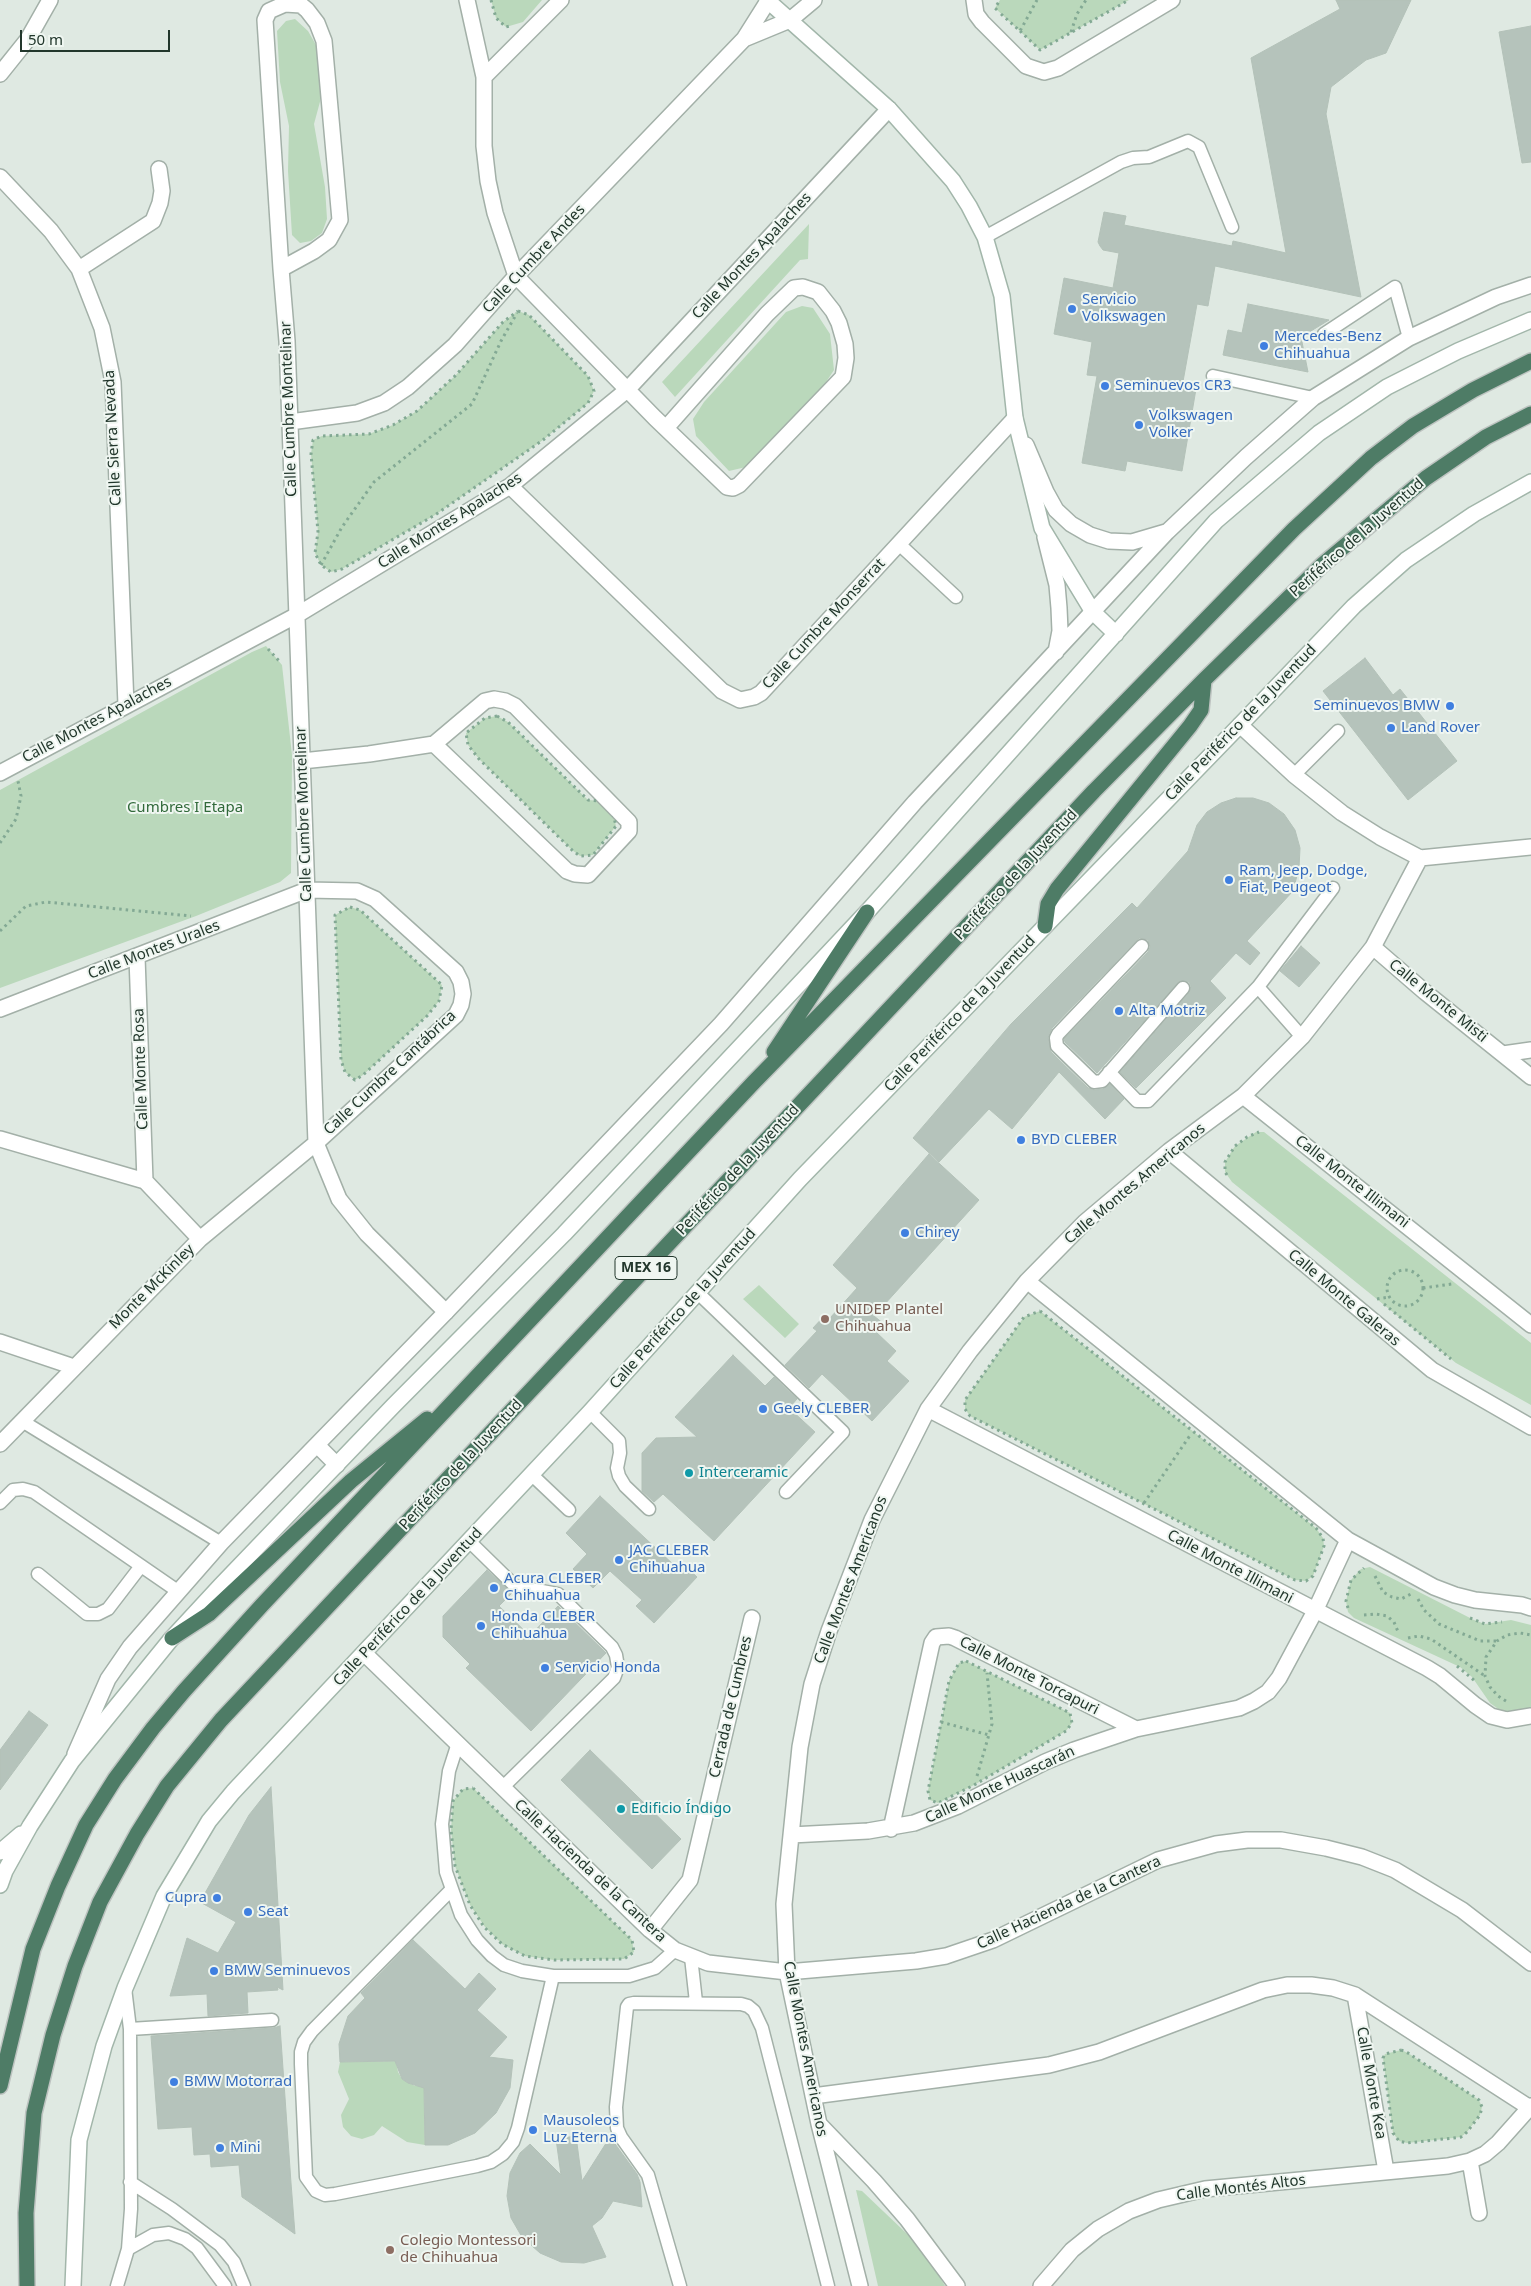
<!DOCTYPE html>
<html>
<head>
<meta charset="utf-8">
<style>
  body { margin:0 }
  #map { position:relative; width:1531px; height:2286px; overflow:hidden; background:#dfe9e2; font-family:"Noto Sans",sans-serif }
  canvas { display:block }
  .scale { position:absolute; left:20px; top:30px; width:150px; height:22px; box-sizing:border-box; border:2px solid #22372c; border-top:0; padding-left:6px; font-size:15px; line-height:18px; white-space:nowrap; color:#22372c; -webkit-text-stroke:4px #eff6f1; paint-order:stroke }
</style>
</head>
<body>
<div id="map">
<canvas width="1531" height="2286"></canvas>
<div class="scale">50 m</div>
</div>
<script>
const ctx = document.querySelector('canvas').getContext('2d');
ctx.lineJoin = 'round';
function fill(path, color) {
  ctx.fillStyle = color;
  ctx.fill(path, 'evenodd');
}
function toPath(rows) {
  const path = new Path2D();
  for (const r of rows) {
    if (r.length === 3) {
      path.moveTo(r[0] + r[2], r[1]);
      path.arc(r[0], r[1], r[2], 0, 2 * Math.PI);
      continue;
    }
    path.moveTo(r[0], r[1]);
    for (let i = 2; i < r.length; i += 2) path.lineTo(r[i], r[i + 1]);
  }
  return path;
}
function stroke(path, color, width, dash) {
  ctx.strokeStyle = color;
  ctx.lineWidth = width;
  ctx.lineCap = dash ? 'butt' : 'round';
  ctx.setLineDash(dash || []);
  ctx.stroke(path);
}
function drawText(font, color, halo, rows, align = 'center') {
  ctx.font = font + ' "Noto Sans",sans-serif';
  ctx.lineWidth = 4;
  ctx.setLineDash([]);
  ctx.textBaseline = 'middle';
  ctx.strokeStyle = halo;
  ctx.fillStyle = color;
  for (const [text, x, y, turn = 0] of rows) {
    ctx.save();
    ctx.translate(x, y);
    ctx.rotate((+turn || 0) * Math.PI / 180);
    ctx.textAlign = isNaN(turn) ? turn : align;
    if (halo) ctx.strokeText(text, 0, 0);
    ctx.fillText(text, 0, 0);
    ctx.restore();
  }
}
fill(toPath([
  [491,0,542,0,523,22,506,27,496,18],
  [1000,0,1129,0,1040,50,995,8],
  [295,19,308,31,320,52,321,98,314,124,325,187,327,219,322,233,311,241,300,243,292,235,288,171,289,126,280,82,277,31,286,21],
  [809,224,808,259,800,260,675,397,662,382],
  [802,306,813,308,830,334,834,370,822,388,746,467,729,471,696,436,693,419,704,402,786,312],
  [518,311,529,315,588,376,594,391,588,403,543,440,435,515,342,569,331,572,321,565,315,553,318,532,311,454,313,440,322,436,369,434,393,425,417,411,456,375,503,322],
  [266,646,282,665,292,755,291,873,280,882,196,916,0,988,0,790,252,652],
  [497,716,508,722,588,800,601,801,612,809,616,826,593,855,580,856,572,850,479,759,468,745,466,733,485,718],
  [350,907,360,910,442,985,439,1001,427,1016,363,1075,355,1080,345,1072,341,1060,335,915],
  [1256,1132,1264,1132,1531,1343,1531,1405,1456,1363,1232,1182,1225,1172,1225,1162,1235,1146],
  [759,1285,799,1324,785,1338,743,1299],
  [1040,1311,1316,1528,1323,1538,1324,1546,1313,1576,1306,1581,1295,1580,970,1416,965,1409,965,1400,1024,1317],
  [1370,1567,1474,1620,1485,1624,1511,1620,1531,1625,1531,1711,1513,1713,1501,1711,1490,1703,1472,1677,1460,1667,1354,1618,1348,1612,1346,1601,1351,1580,1361,1569],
  [966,1661,1070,1713,1072,1723,1066,1731,974,1785,938,1803,930,1800,928,1791,949,1681,959,1663],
  [473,1788,632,1940,634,1952,624,1959,554,1960,525,1956,502,1944,485,1927,470,1905,455,1866,451,1830,453,1801,463,1789],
  [1401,2050,1408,2053,1479,2100,1482,2107,1480,2115,1467,2132,1461,2137,1453,2138,1407,2143,1399,2141,1393,2133,1383,2058,1385,2054],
  [396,2061,398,2072,402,2079,415,2086,424,2085,425,2145,407,2142,382,2126,374,2135,362,2139,351,2136,343,2127,341,2115,349,2099,338,2072,340,2062],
  [856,2190,862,2191,925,2251,945,2286,878,2286]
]), '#bad8bb');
const building = toPath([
  [1336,0,1411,0,1386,53,1366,60,1331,87,1326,114,1361,297,1215,266,1208,306,1197,304,1182,387,1196,389,1182,471,1127,461,1125,471,1082,463,1097,376,1087,375,1092,342,1054,334,1064,278,1113,288,1119,253,1103,250,1100,246,1098,242,1104,212,1126,216,1124,225,1232,246,1233,241,1286,253,1251,58,1340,9,1336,0],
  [1531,26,1531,162,1522,163,1499,32,1531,26],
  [1248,304,1329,320,1301,337,1308,372,1223,355,1228,330,1242,333,1248,304],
  [1365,658,1393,695,1400,689,1457,761,1408,800,1323,691,1365,658],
  [1236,798,1253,798,1269,803,1284,814,1295,830,1300,848,1299,868,1293,891,1247,941,1260,953,1250,965,1236,953,1210,981,1226,998,1136,1088,1120,1072,1189,993,1191,986,1189,982,1180,981,1097,1073,1065,1042,1064,1039,1148,952,1150,947,1148,940,1139,938,1052,1028,1048,1038,1051,1052,1088,1088,1095,1090,1103,1089,1110,1084,1124,1099,1105,1119,1059,1072,1012,1129,989,1109,939,1162,913,1138,1011,1024,1132,903,1137,908,1188,851,1197,825,1207,812,1221,803,1236,798],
  [1301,946,1320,963,1299,987,1280,971,1301,946],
  [929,1154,979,1200,874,1316,884,1324,876,1332,896,1351,887,1361,909,1381,872,1421,822,1374,809,1388,785,1365,817,1331,813,1328,826,1314,830,1318,857,1288,833,1265,929,1154],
  [733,1355,765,1386,774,1377,797,1399,789,1408,815,1432,714,1541,663,1494,654,1502,642,1491,642,1453,656,1438,697,1437,675,1417,733,1355],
  [600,1496,675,1566,680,1561,697,1577,654,1623,636,1606,642,1600,610,1571,593,1588,573,1569,587,1554,566,1533,600,1496],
  [487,1570,512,1593,499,1606,530,1636,558,1606,606,1653,531,1731,466,1668,470,1664,443,1637,443,1616,487,1570],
  [29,1711,48,1725,0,1790,0,1750,29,1711],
  [590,1750,681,1839,652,1869,561,1780,590,1750],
  [271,1787,283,1990,277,1987,278,1990,247,1992,248,2013,208,2016,207,1994,170,1996,187,1938,218,1953,236,1922,200,1902,249,1815,271,1787],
  [413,1940,465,1989,479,1973,496,1989,477,2010,507,2037,489,2057,513,2060,510,2088,496,2113,475,2133,448,2145,425,2145,424,2088,408,2083,402,2079,395,2061,340,2062,339,2044,348,2016,365,1998,361,1993,413,1940],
  [280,2026,291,2183,295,2234,242,2197,239,2165,211,2167,210,2154,194,2155,192,2127,158,2129,151,2036,273,2028,280,2026],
  [576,2136,582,2181,610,2137,637,2174,640,2182,642,2207,613,2201,602,2218,592,2226,606,2257,584,2263,561,2262,540,2253,522,2237,511,2218,507,2196,510,2173,520,2153,530,2144,561,2175,556,2139,576,2136]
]);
fill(building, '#b5c3bb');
stroke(building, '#b3c1b8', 1);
const service = toPath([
  [985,237,1121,162,1133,158,1149,157,1188,141,1199,147,1232,227],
  [1324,334,1395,287,1409,338],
  [1213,376,1313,398],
  [899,544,956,597],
  [1294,775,1338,731],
  [1142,946,1058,1034,1056,1038,1057,1046,1094,1082,1102,1081,1183,988],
  [1258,987,1302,1037],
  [1109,1072,1137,1101,1148,1101,1258,987,1333,888],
  [698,1293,843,1432,786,1492],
  [590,1412,619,1441,620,1453,617,1468,619,1476,625,1486,649,1509],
  [22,1421,221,1543],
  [531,1474,569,1510],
  [0,1503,13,1490,23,1489,34,1492,179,1592],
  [469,1541,515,1586,558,1594,612,1647,616,1655,618,1667,614,1678,503,1787],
  [38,1574,87,1614,98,1614,108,1609,141,1566],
  [458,1743,449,1771,442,1824,446,1872,461,1915,477,1940,492,1956,504,1965,522,1971,553,1976,629,1976,655,1968,675,1950],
  [452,1889,312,2031,304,2042,301,2052,301,2064,306,2177,316,2191,325,2195,335,2194,477,2166,491,2162,503,2154,513,2142,518,2128,553,1976],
  [691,1957,696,2002],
  [130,2029,272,2020],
  [130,2182,172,2209,220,2245,234,2262,244,2286],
  [128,2249,153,2235,169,2233,185,2239,197,2248,225,2286],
  [117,2286,128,2249,131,2209,130,2029,125,1988],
  [680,2286,648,2175,621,2137,617,2128,616,2107,627,2007,629,2004,634,2003,741,2004,748,2006,754,2011,762,2028,828,2286]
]);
const minor = toPath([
  [467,0,484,77,484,146,488,181,495,213,516,276,655,418,727,487,733,488,739,485,843,377,846,358,845,344,839,323,833,311,818,292,803,287,794,288,767,314,666,428],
  [974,0,976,14,982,22,1026,66,1044,72,1058,68,1172,0],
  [744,39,790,20],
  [0,74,28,39,50,0],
  [484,77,561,0],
  [0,177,51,231,79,269,102,328,113,382,126,705],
  [79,269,153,221,160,203,162,191,159,169],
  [281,269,314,251,329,240,340,220,324,41,317,23,307,10,301,5,285,4,269,11,265,20,281,269,287,341,316,1143,339,1199,367,1234,446,1312],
  [290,422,357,413,384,403,408,387,455,345,516,276,744,39,768,1],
  [510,486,722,691,740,700,754,697,761,693,1015,418],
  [1240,725,1294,775,1342,813,1380,837,1420,858,1531,847],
  [302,761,369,754,434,744,567,871,575,874,588,875,629,831,629,822,515,706,505,701,494,699,485,701,434,744],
  [0,773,297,615,510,486,627,390,889,109],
  [1373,947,1425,992,1531,1077],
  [137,957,145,1181],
  [0,1009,307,890,357,891,375,899,456,972,461,982,463,994,461,1005,456,1015,316,1143,200,1239,0,1444],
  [1503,1054,1531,1050],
  [1243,1096,1531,1325],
  [0,1139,145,1181,200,1239],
  [1169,1151,1432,1370,1531,1427],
  [1027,1281,1348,1540,1434,1587,1455,1595,1475,1600,1522,1605,1531,1608],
  [0,1342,74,1367],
  [928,1409,1427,1668,1440,1676,1475,1705,1491,1716,1507,1720,1531,1716],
  [365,1654,650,1930,675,1950,708,1963,787,1972,916,1961,946,1956,993,1940,1158,1860,1216,1844,1247,1840,1281,1840,1326,1848,1362,1857,1395,1870,1462,1910,1531,1963],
  [891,1829,932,1643,936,1637,949,1636,955,1638,1136,1729],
  [791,1835,868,1831,914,1823,958,1806,1045,1762,1074,1750,1136,1729,1239,1708,1254,1701,1268,1692,1279,1678,1315,1611,1348,1540],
  [650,1930,690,1880,752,1618],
  [1355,1995,1386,2171],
  [813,2096,1049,2065,1099,2052,1263,1990,1287,1985,1311,1985,1333,1988,1355,1995,1530,2108],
  [820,2125,874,2181,907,2219,957,2286],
  [1470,2161,1479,2213],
  [860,2286,819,2124,787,1972,784,1904,800,1747,812,1684,829,1631,872,1520,928,1409,970,1351,1027,1281,1085,1222,1169,1151,1243,1096,1302,1037,1373,947,1420,858],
  [1041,2286,1072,2250,1098,2229,1129,2211,1158,2200,1205,2189,1448,2166,1470,2161,1485,2154,1498,2143,1531,2106]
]);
const tertiary = toPath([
  [790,20,814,0],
  [1026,445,1046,492,1056,510,1071,524,1090,535,1109,541,1132,542,1166,532],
  [1045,537,1057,585,1059,608,1060,631,1056,652],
  [317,1445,337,1465],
  [75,1754,108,1679,130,1647,221,1543,446,1312,721,1024,915,802,1167,532,1246,457,1313,398,1409,338,1496,297,1531,285]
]);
const secondary = toPath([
  [767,0,889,109,953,181,969,206,985,237,1002,296,1015,418,1042,528,1093,612,1116,634],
  [0,1852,21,1834],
  [0,1885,5,1871,30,1826,72,1761,172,1638,221,1585,394,1405,564,1234,867,912,1216,521,1319,433,1387,387,1458,351,1531,320],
  [73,2286,79,2140,104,2046,125,1988,164,1896,209,1821,233,1792,590,1412,800,1179,1240,725,1354,606,1406,560,1474,514,1531,482]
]);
const trunk = toPath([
  [1045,926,1048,904,1057,889,1190,726,1201,710,1204,680],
  [774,1052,867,912],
  [172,1638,209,1614,351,1481,427,1419],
  [0,2086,33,1949,58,1886,86,1825,115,1779,153,1728,184,1691,262,1605,754,1082,1294,529,1371,458,1413,426,1473,390,1531,361],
  [27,2286,26,2213,34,2113,53,2035,75,1966,100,1902,137,1834,167,1786,221,1720,1094,791,1204,680,1322,565,1426,478,1486,437,1531,414]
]);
stroke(service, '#a3b0a8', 15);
stroke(minor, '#a3b0a8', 18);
stroke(tertiary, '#a3b0a8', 18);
stroke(secondary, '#a2b6aa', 18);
stroke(trunk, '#bdc3c0', 18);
stroke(toPath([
  [491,0,496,18,506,27,510,26],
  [997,10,995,8,1000,0],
  [1001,14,1020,31,1037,0],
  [1020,31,1040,50,1129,0],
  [1071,32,1077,14,1086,0],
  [518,311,529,315,588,376,594,391,588,403,543,440,435,515,342,569,331,572,321,565,315,553,318,532,311,454,313,440,322,436,369,434,393,425,417,411,456,375,503,322,518,311],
  [321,565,342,527,374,482,472,404,501,341,517,313],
  [268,649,281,663],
  [497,716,508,722,588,800,601,801,612,809,616,826,593,855,580,856,572,850,479,759,468,745,466,733,485,718,497,716],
  [0,843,16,819,21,796,18,781],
  [350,907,360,910,442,985,439,1001,427,1016,363,1075,355,1080,345,1072,341,1060,335,915,350,907],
  [0,931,26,906,46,902,191,916],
  [1227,1175,1225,1172,1225,1162,1235,1146,1247,1137,1259,1132],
  [1405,1288,18],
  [1423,1288,1452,1284],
  [1377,1299,1389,1297],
  [1384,1304,1451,1359],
  [1040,1311,1316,1528,1323,1538,1324,1546,1313,1576,1306,1581,1295,1580,970,1416,965,1409,965,1400,1024,1317,1040,1311],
  [1144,1503,1191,1434],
  [1375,1576,1383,1592,1392,1597,1401,1599,1413,1593],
  [1418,1599,1424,1610,1439,1624,1480,1641,1497,1641],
  [1348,1608,1346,1601,1351,1580,1364,1568],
  [1364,1615,1376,1614,1387,1616,1394,1622,1399,1634],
  [1470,1618,1485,1624,1502,1622],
  [1408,1638,1419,1636,1431,1639,1485,1676],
  [966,1661,1070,1713,1072,1723,1066,1731,974,1785,938,1803,930,1800,928,1791,949,1681,959,1663,966,1661],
  [1457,1666,1475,1681],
  [1506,1701,1498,1696,1490,1687,1485,1676,1486,1657,1497,1641,1507,1635,1520,1633,1531,1635],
  [941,1722,989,1735],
  [977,1776,992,1724,987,1673],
  [473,1788,632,1940,634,1952,624,1959,554,1960,525,1956,502,1944,484,1927,470,1905,455,1866,451,1830,453,1801,463,1789,473,1788],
  [1401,2050,1408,2053,1479,2100,1482,2107,1480,2115,1467,2132,1461,2137,1453,2138,1407,2143,1399,2141,1393,2133,1383,2058,1385,2054,1401,2050]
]), '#83a994', 3, [2.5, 4]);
stroke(service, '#fff', 12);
stroke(minor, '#fff', 15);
stroke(tertiary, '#fff', 15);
stroke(secondary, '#fff', 15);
stroke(trunk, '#4e7c66', 15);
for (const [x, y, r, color] of [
  [1072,309,5,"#3f7fe0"],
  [1264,346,5,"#3f7fe0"],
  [1105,386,5,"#3f7fe0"],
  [1139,425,5,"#3f7fe0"],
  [1450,706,5,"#3f7fe0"],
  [1391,728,5,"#3f7fe0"],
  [1229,880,5,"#3f7fe0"],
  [1119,1011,5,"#3f7fe0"],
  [1021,1140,5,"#3f7fe0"],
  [905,1233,5,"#3f7fe0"],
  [825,1319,5,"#8d6e63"],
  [763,1409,5,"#3f7fe0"],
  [689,1473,5,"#0f9aa8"],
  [619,1560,5,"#3f7fe0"],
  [494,1588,5,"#3f7fe0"],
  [481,1626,5,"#3f7fe0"],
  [545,1668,5,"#3f7fe0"],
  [621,1809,5,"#0f9aa8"],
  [217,1898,5,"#3f7fe0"],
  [248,1912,5,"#3f7fe0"],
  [214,1971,5,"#3f7fe0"],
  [174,2082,5,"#3f7fe0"],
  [533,2130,5,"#3f7fe0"],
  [220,2148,5,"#3f7fe0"],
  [390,2250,5,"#8d6e63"]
]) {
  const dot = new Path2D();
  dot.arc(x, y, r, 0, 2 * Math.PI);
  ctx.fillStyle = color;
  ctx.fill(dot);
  stroke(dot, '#eff6f1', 2);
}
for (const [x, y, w] of [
  [646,1268,62]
]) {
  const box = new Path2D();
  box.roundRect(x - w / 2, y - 11.5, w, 23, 4);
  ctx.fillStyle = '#eff6f1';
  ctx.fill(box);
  stroke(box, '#22372c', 1);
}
drawText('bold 14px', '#22372c', null, [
  ["MEX 16",646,1268]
]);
drawText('15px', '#22372c', '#eff6f1', [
  ["Calle Montes Apalaches",752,256,-47],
  ["Calle Cumbre Andes",534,259,-47],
  ["Calle Cumbre Montelinar",289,409,-92],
  ["Calle Sierra Nevada",113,438,-93],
  ["Calle Montes Apalaches",450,521,-32],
  ["Periférico de la Juventud",1357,538,-41],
  ["Calle Cumbre Monserrat",824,624,-47],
  ["Calle Montes Apalaches",97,720,-28],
  ["Calle Periférico de la Juventud",1241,723,-46],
  ["Calle Cumbre Montelinar",304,814,-92],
  ["Periférico de la Juventud",1016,875,-47],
  ["Calle Montes Urales",154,950,-21],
  ["Calle Monte Misti",1438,1001,39],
  ["Calle Periférico de la Juventud",960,1014,-46],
  ["Calle Monte Rosa",141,1069,-92],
  ["Calle Cumbre Cantábrica",390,1073,-43],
  ["Periférico de la Juventud",738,1170,-47],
  ["Calle Monte Illimani",1352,1182,38],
  ["Calle Montes Americanos",1135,1184,-40],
  ["Monte McKinley",152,1287,-45],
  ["Calle Monte Galeras",1344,1298,40],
  ["Calle Periférico de la Juventud",683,1309,-48],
  ["Periférico de la Juventud",461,1465,-47],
  ["Calle Monte Illimani",1230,1567,28],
  ["Calle Montes Americanos",851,1580,-69],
  ["Calle Periférico de la Juventud",408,1607,-47],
  ["Calle Monte Torcapuri",1029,1676,27],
  ["Cerrada de Cumbres",731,1707,-77],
  ["Calle Monte Huascarán",1000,1785,-25],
  ["Calle Hacienda de la Cantera",590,1871,43],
  ["Calle Hacienda de la Cantera",1069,1903,-25],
  ["Calle Montes Americanos",805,2049,79],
  ["Calle Monte Kea",1371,2083,80],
  ["Calle Montés Altos",1241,2188,-7]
]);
drawText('15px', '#366cbe', '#eff6f1', [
  ["Servicio",1082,300],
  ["Volkswagen",1082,317],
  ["Mercedes-Benz",1274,337],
  ["Chihuahua",1274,354],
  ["Seminuevos CR3",1115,386],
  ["Volkswagen",1149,416],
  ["Volker",1149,433],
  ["Seminuevos BMW",1440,706,"right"],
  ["Land Rover",1401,728],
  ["Ram, Jeep, Dodge,",1239,871],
  ["Fiat, Peugeot",1239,888],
  ["Alta Motriz",1129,1011],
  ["BYD CLEBER",1031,1140],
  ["Chirey",915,1233],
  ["Geely CLEBER",773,1409],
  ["JAC CLEBER",629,1551],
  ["Chihuahua",629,1568],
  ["Acura CLEBER",504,1579],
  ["Chihuahua",504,1596],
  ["Honda CLEBER",491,1617],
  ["Chihuahua",491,1634],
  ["Servicio Honda",555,1668],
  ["Cupra",207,1898,"right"],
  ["Seat",258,1912],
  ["BMW Seminuevos",224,1971],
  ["BMW Motorrad",184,2082],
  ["Mausoleos",543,2121],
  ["Luz Eterna",543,2138],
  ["Mini",230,2148]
], 'left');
drawText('15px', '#31693a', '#eff6f1', [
  ["Cumbres I Etapa",185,808]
]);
drawText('15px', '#785e54', '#eff6f1', [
  ["UNIDEP Plantel",835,1310],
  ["Chihuahua",835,1327],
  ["Colegio Montessori",400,2241],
  ["de Chihuahua",400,2258]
], 'left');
drawText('15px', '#0d838f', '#eff6f1', [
  ["Interceramic",699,1473],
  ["Edificio Índigo",631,1809]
], 'left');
</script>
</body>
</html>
